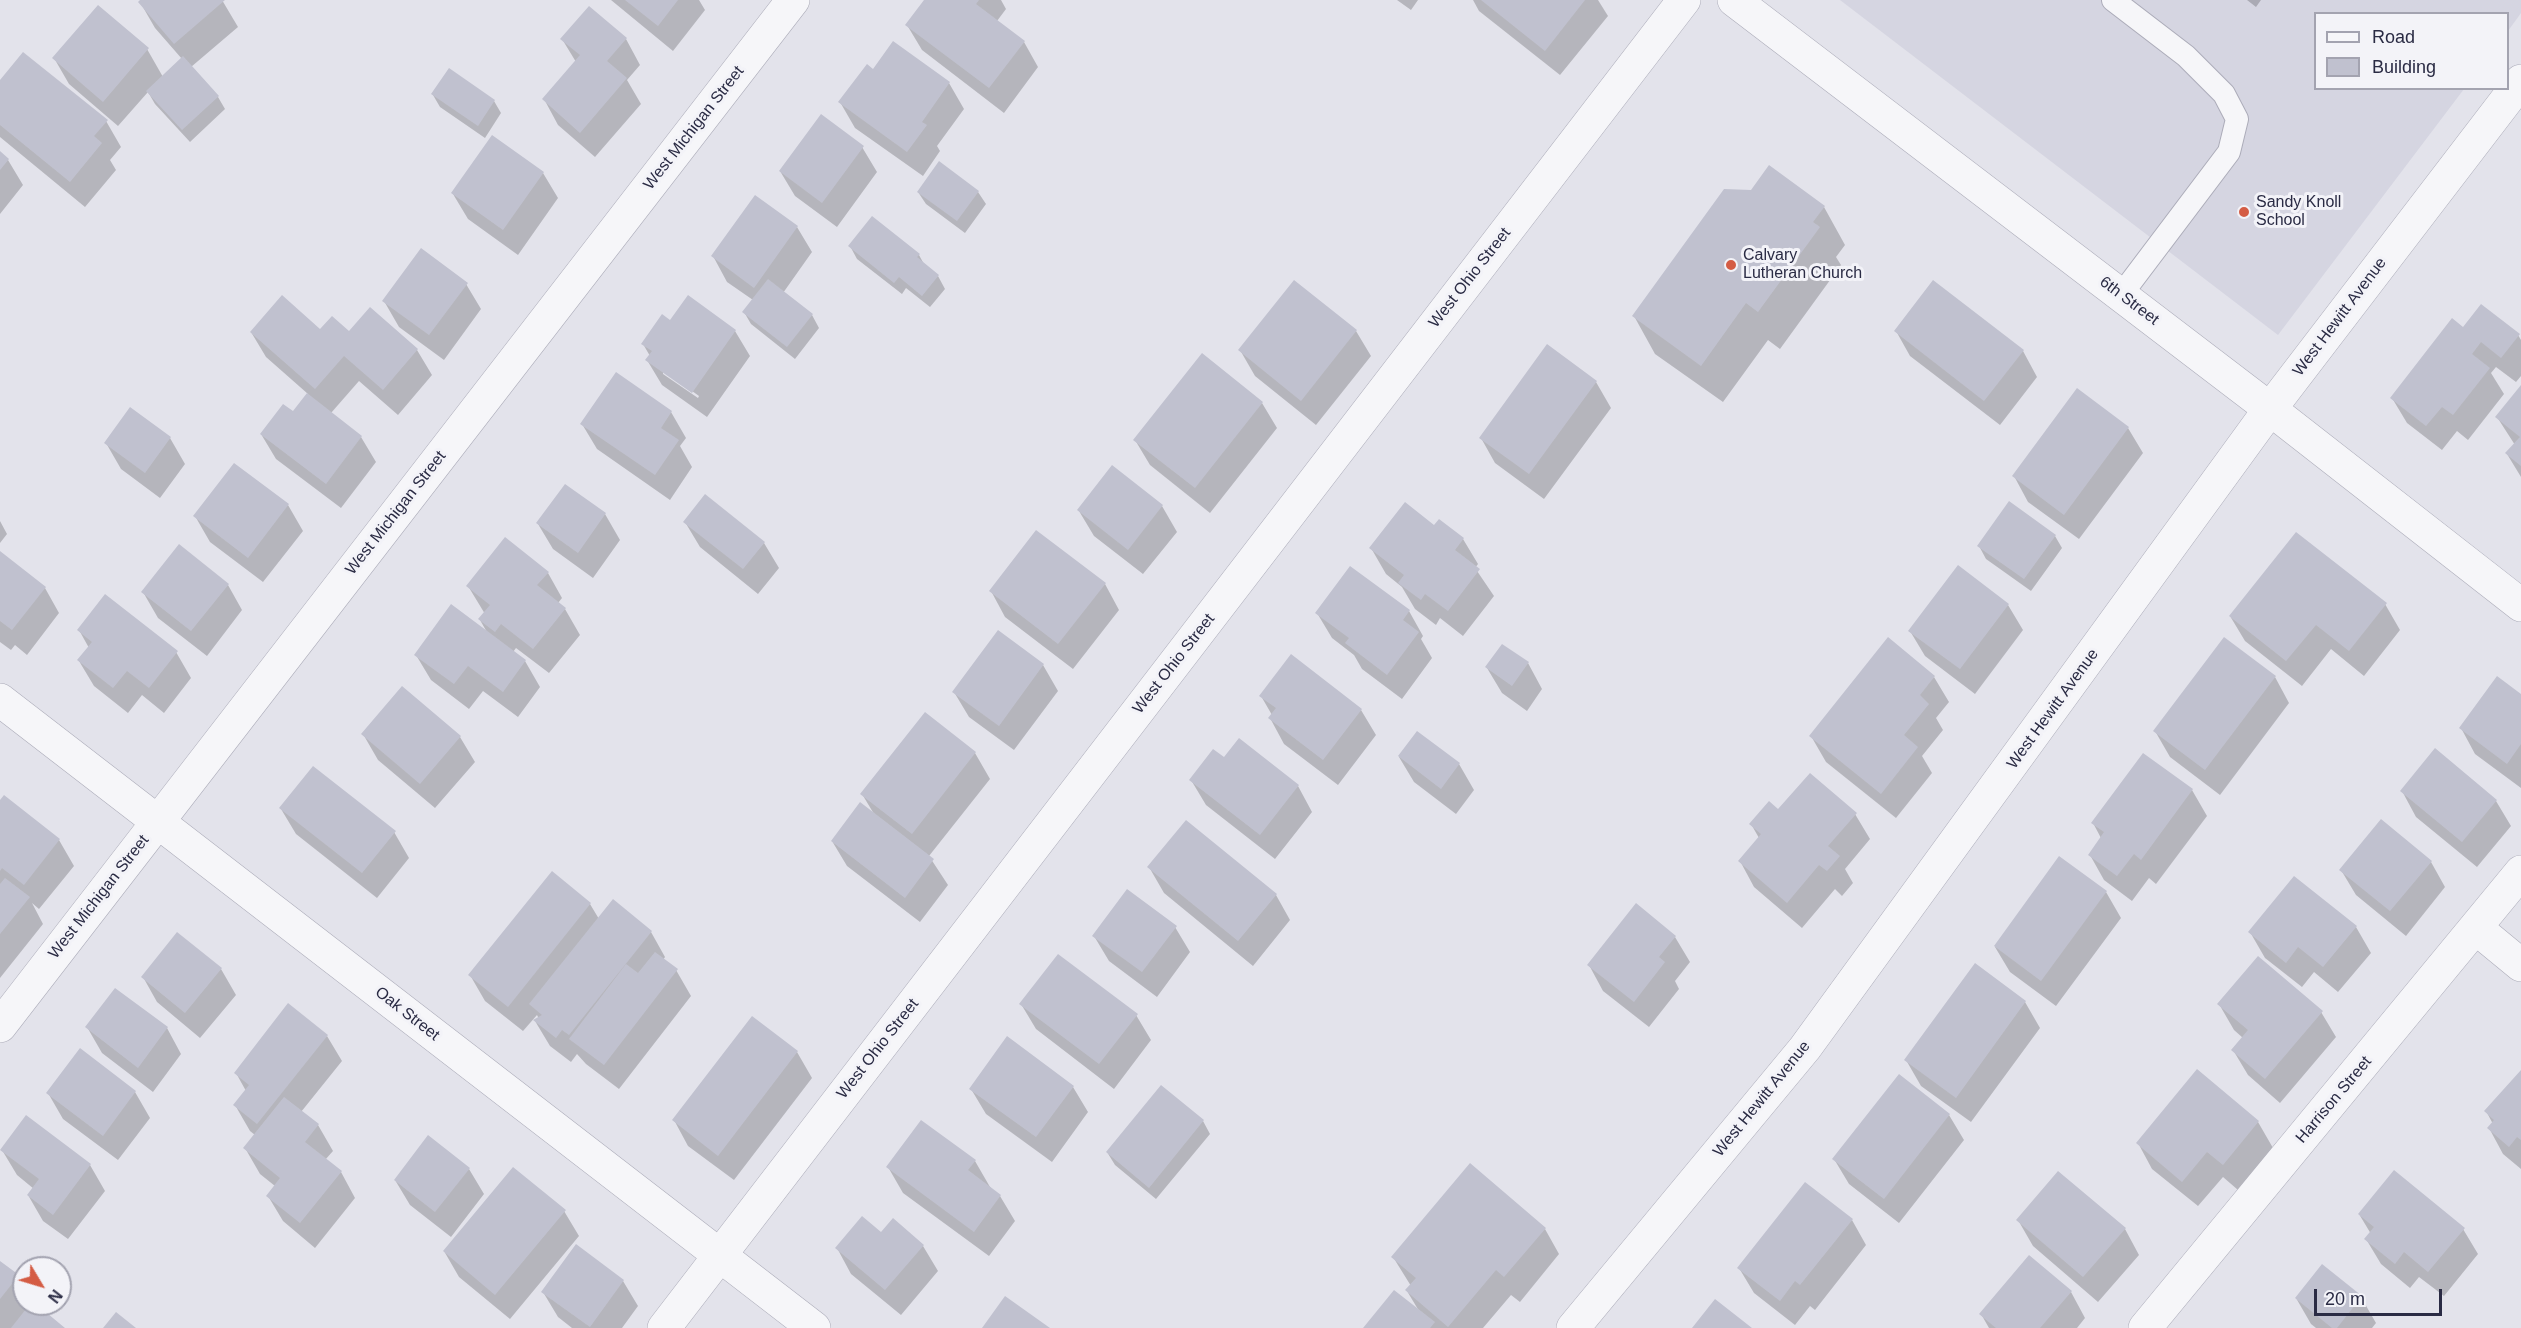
<!DOCTYPE html>
<html>
<head>
<meta charset="utf-8">
<style>
  body { margin:0 }
  #map { position:relative; width:2521px; height:1328px; overflow:hidden; background:#e3e3eb; font-family:Helvetica,sans-serif }
  canvas { display:block }
  .legend { position:absolute; left:2314px; top:12px; width:195px; height:78px; box-sizing:border-box; background:#f3f3f8; border:2px solid #a3a3b0; margin:0; padding:8px 10px; list-style:none; font-size:18px; color:#2a2b44 }
  .legend li { display:flex; align-items:center; gap:12px; height:30px }
  .legend b { width:30px; border:2px solid #a3a3b0 }
  .north { position:absolute; left:12px; top:1256px; width:60px; height:60px; box-sizing:border-box; background:#f3f3f8; border:2px solid #a3a3b0; border-radius:50%; rotate:128deg; font-size:16px; font-weight:700; line-height:24px; text-align:center; color:#2a2b44 }
  .north::after { content:''; display:block; margin:auto; width:21px; height:27px; background:#d45c44; clip-path:polygon(50% 0,100% 100%,50% 72%,0 100%) }
  .scale { position:absolute; left:2314px; top:1289px; width:128px; height:27px; box-sizing:border-box; border:3px solid #2a2b44; border-top:0; padding-left:8px; font-size:18px; line-height:21px; white-space:nowrap; color:#2a2b44; -webkit-text-stroke:4px #f3f3f8; paint-order:stroke }
</style>
</head>
<body>
<div id="map">
<canvas width="2521" height="1328"></canvas>
<ul class="legend">
<li><b style="height:8px;background:#f6f6f9"></b>Road</li>
<li><b style="height:16px;background:#c0c1cf"></b>Building</li>
</ul>
<div class="north">N</div>
<div class="scale">20 m</div>
</div>
<script>
const ctx = document.querySelector('canvas').getContext('2d');
ctx.lineJoin = 'round';
function fill(path, color) {
  ctx.fillStyle = color;
  ctx.fill(path, 'evenodd');
}
function toPath(rows) {
  const path = new Path2D();
  for (const r of rows) {
    path.moveTo(r[0], r[1]);
    for (let i = 2; i < r.length; i += 2) path.lineTo(r[i], r[i + 1]);
  }
  return path;
}
function stroke(path, color, width, dash) {
  ctx.strokeStyle = color;
  ctx.lineWidth = width;
  ctx.lineCap = dash ? 'butt' : 'round';
  ctx.setLineDash(dash || []);
  ctx.stroke(path);
}
function drawText(font, color, halo, rows, align = 'center') {
  ctx.font = font + ' Helvetica,sans-serif';
  ctx.lineWidth = 6;
  ctx.setLineDash([]);
  ctx.textBaseline = 'middle';
  ctx.strokeStyle = halo;
  ctx.fillStyle = color;
  for (const [text, x, y, turn = 0] of rows) {
    ctx.save();
    ctx.translate(x, y);
    ctx.rotate((+turn || 0) * Math.PI / 180);
    ctx.textAlign = isNaN(turn) ? turn : align;
    if (halo) ctx.strokeText(text, 0, 0);
    ctx.fillText(text, 0, 0);
    ctx.restore();
  }
}
fill(toPath([
  [1840,0,2521,0,2521,13,2508,31,2508,14,2316,14,2316,88,2464,89,2278,335]
]), '#d5d5e1');
fill(toPath([
  [143,0,222,0,238,27,191,67,218,97,225,109,190,142,155,104,148,92,118,126,69,84,54,58,147,49,163,77,182,59,155,28,140,2],
  [611,0,699,0,705,10,673,51],
  [926,0,1001,0,1006,9,997,21,1024,42,1038,67,1004,113,922,50,907,25],
  [1397,0,1418,0,1411,10],
  [1473,0,1598,0,1608,16,1560,75,1479,11],
  [2247,0,2261,0,2256,7],
  [562,39,626,39,640,65,627,80,641,104,595,157,558,125,544,99,576,62],
  [874,71,949,83,964,109,937,146,940,151,923,176,855,128,840,102],
  [0,82,106,121,121,147,110,160,116,170,85,207,0,137],
  [433,95,494,101,501,113,485,138,440,107],
  [862,147,877,172,837,227,795,196,780,171],
  [0,153,8,160,23,185,0,214],
  [543,173,558,198,518,255,468,219,453,194],
  [918,192,978,192,986,204,965,233,926,204],
  [1824,207,1845,245,1836,257,1841,265,1780,349,1768,340,1723,402,1655,354,1634,316],
  [797,227,812,252,783,293,812,315,819,328,795,359,751,324,744,312,753,300,727,282,713,256],
  [850,246,919,255,925,266,938,276,945,289,930,307,906,288,902,294,857,259],
  [466,284,481,309,444,360,399,327,384,301],
  [370,309,417,350,432,375,398,415,359,381,331,413,361,437,376,462,341,508,276,459,261,434,294,413,308,394,266,357,251,332,320,331,349,333],
  [671,322,735,331,750,356,707,417,662,385,647,360,650,356,643,344],
  [663,370,699,396,698,398,663,374],
  [2464,329,2518,335,2521,340,2521,376,2516,382,2496,367,2491,373,2504,394,2468,440,2457,431,2442,450,2407,423,2392,398],
  [1356,331,1371,356,1316,425,1255,376,1240,350],
  [1896,331,2023,351,2037,377,2000,425,1910,356],
  [1548,346,1596,382,1611,408,1544,499,1495,463,1481,438],
  [617,374,671,412,686,438,680,446,692,467,670,500,597,449,582,424],
  [2521,388,2521,477,2507,454,2515,445,2497,417],
  [1262,403,1277,428,1210,513,1150,465,1135,440],
  [2128,428,2143,453,2079,539,2028,502,2014,476],
  [170,438,185,464,160,498,121,469,106,443],
  [288,505,303,531,263,582,210,542,195,516],
  [1162,506,1177,532,1143,574,1094,536,1079,511],
  [605,514,620,540,593,578,553,549,538,524],
  [0,521,7,534,0,543],
  [685,522,764,543,779,568,758,594,700,547],
  [1434,527,1463,539,1478,564,1475,568,1494,596,1463,636,1440,618,1436,625,1415,609,1402,587,1386,574,1371,548],
  [2055,536,2062,548,2031,591,1986,559,1979,546],
  [0,552,45,588,59,613,27,655,15,645,11,650,0,642],
  [548,573,562,598,558,603,565,609,580,635,549,673,516,648,513,652,525,661,540,687,518,717,483,691,469,709,431,680,416,655,488,634,480,620,485,614,468,586],
  [1105,584,1119,610,1073,669,1005,617,991,591],
  [228,585,242,610,207,656,158,618,143,592],
  [2385,604,2400,630,2364,676,2331,649,2302,686,2245,641,2230,616],
  [2008,605,2023,630,1975,694,1925,656,1910,631],
  [1409,611,1423,636,1421,639,1432,658,1402,699,1362,669,1354,655,1332,638,1317,613],
  [79,630,176,652,191,678,164,713,142,695,128,713,94,686,79,661,89,648],
  [1528,663,1542,689,1527,711,1502,693,1487,668],
  [1043,665,1058,691,1014,750,969,717,954,692],
  [1934,677,1949,702,1936,718,1943,730,1922,756,1932,773,1896,818,1826,762,1811,736],
  [2275,677,2289,703,2220,795,2170,757,2155,731],
  [1261,696,1361,710,1376,735,1338,785,1284,744,1270,718,1272,715],
  [2521,696,2521,788,2475,754,2461,728],
  [925,714,975,753,990,779,929,856,948,885,920,922,847,866,832,841,874,814,862,794],
  [1417,733,1459,764,1474,790,1456,814,1414,782,1399,757],
  [363,734,460,737,475,762,435,808,378,760],
  [1191,780,1298,786,1312,812,1275,859,1206,805],
  [2192,790,2207,816,2156,884,2149,878,2132,901,2104,880,2090,855,2101,838,2093,823],
  [2402,791,2496,801,2511,826,2477,867,2416,817],
  [5,797,59,840,74,866,39,909,32,903,43,924,0,978,0,803],
  [281,809,394,832,409,858,377,898,296,834],
  [1779,811,1855,814,1870,839,1845,869,1853,883,1842,896,1835,889,1802,928,1754,887,1740,861,1759,838,1751,824],
  [2431,862,2445,887,2406,936,2356,895,2341,870],
  [1149,867,1276,895,1290,920,1253,966,1164,893],
  [552,873,590,904,599,919,651,932,665,957,663,960,676,970,691,996,619,1089,586,1064,577,1054,571,1062,550,1046,535,1021,539,1019,537,1015,523,1031,485,1001,470,975],
  [2106,892,2121,918,2056,1006,2010,972,1995,947],
  [1175,927,1190,952,1157,997,1109,961,1094,936],
  [2356,927,2371,953,2338,992,2314,972,2302,987,2265,958,2250,932],
  [1675,937,1690,962,1675,981,1679,989,1649,1027,1603,991,1589,965],
  [1975,966,2025,1002,2040,1028,1971,1122,1921,1086,1906,1060],
  [221,969,236,995,200,1038,157,1002,143,977],
  [1021,1004,1136,1015,1151,1040,1114,1089,1036,1029],
  [2219,1004,2321,1012,2336,1037,2280,1103,2248,1075,2233,1050,2243,1038,2234,1030],
  [752,1019,797,1052,812,1078,734,1180,688,1146,674,1120],
  [87,1027,167,1028,181,1054,153,1092,102,1053],
  [327,1036,342,1061,301,1112,318,1125,333,1151,325,1160,341,1172,355,1198,315,1248,283,1221,268,1196,275,1186,260,1174,245,1148,255,1135,250,1131,235,1105,246,1091,236,1073],
  [2197,1071,2258,1122,2273,1148,2238,1190,2223,1177,2198,1206,2152,1169,2138,1143],
  [2521,1072,2521,1169,2503,1154,2489,1128,2493,1124,2486,1111],
  [1073,1087,1088,1112,1052,1162,986,1114,971,1089],
  [135,1092,150,1118,118,1160,63,1119,48,1093],
  [1949,1115,1964,1140,1899,1223,1849,1184,1834,1159],
  [27,1117,90,1165,105,1191,68,1239,43,1221,28,1195,34,1189,17,1175,2,1150],
  [1203,1121,1210,1134,1156,1199,1115,1165,1107,1152],
  [922,1122,975,1161,990,1187,1000,1196,1015,1221,989,1256,903,1193,888,1167],
  [469,1169,484,1194,451,1237,410,1205,395,1180],
  [564,1211,579,1236,510,1319,459,1277,444,1251],
  [2359,1214,2463,1229,2478,1254,2444,1296,2419,1277,2410,1288,2381,1264,2366,1239,2371,1234],
  [893,1220,923,1246,938,1271,901,1315,851,1274,837,1248,881,1234],
  [1852,1220,1866,1245,1815,1310,1810,1306,1795,1325,1754,1293,1739,1268],
  [2018,1220,2125,1229,2139,1255,2098,1302,2033,1246],
  [1545,1229,1559,1254,1520,1302,1511,1295,1483,1328,1365,1328,1419,1311,1407,1291,1411,1286,1393,1257],
  [0,1263,18,1276,24,1287,24,1304,34,1304,63,1328,0,1328],
  [2322,1266,2361,1297,2376,1323,2372,1328,2316,1328,2311,1324,2296,1298],
  [623,1281,638,1306,622,1328,572,1328,558,1317,543,1292],
  [2071,1292,2085,1318,2077,1328,1989,1328,1981,1314]
]), '#0003');
fill(toPath([
  [140,0,225,0,174,44,138,2],
  [625,0,678,0,658,26],
  [924,0,979,0,976,4,1025,41,989,88,905,25],
  [1481,0,1585,0,1545,51],
  [98,5,149,48,103,102,52,58],
  [589,6,627,38,607,61,627,78,580,133,542,99,580,55,560,39],
  [893,41,950,82,922,122,927,125,907,152,838,102,867,64,873,69],
  [23,52,108,120,94,136,102,143,70,182,0,125,0,80],
  [183,56,219,96,182,130,146,91],
  [449,68,495,100,478,126,431,94],
  [821,114,864,146,822,203,779,171],
  [492,135,544,172,503,230,451,193],
  [0,151,9,159,0,170],
  [939,161,979,191,957,221,917,192],
  [1769,165,1825,206,1813,222,1820,227,1758,312,1746,303,1701,366,1632,316,1724,189,1751,190],
  [755,195,798,226,754,288,711,256],
  [872,216,920,254,917,257,939,275,922,296,899,277,894,283,848,246],
  [421,248,468,283,429,335,382,301],
  [768,279,813,314,787,347,742,312],
  [1294,280,1357,330,1301,401,1238,350],
  [1933,280,2024,350,1984,401,1894,331],
  [282,295,320,329,332,316,349,331,370,307,418,349,383,390,344,356,315,389,250,332],
  [688,295,736,330,692,393,645,360,652,351,641,344,662,314,670,320],
  [2481,304,2520,334,2501,358,2481,342,2472,354,2490,368,2453,415,2442,407,2426,426,2390,398,2452,318,2463,327],
  [1547,344,1597,381,1529,474,1479,438],
  [1202,353,1263,402,1195,488,1133,440],
  [616,372,672,411,661,428,679,440,655,475,580,424],
  [2521,385,2521,466,2505,453,2520,437,2495,417],
  [2077,388,2129,427,2064,515,2012,476],
  [307,393,362,436,326,484,260,434,283,404,293,411],
  [130,407,171,437,145,473,104,443],
  [234,463,289,504,248,558,193,516],
  [1112,465,1163,505,1128,550,1077,510],
  [565,484,606,513,578,553,536,523],
  [705,494,765,542,743,569,683,522],
  [2009,501,2056,535,2024,579,1977,546],
  [1405,502,1434,525,1439,519,1464,538,1455,550,1480,569,1448,611,1425,594,1421,600,1398,583,1404,575,1369,548],
  [1036,530,1106,583,1058,644,989,591],
  [2296,532,2387,603,2349,651,2316,625,2286,661,2229,616],
  [505,537,549,572,537,585,566,608,533,649,501,624,495,632,478,619,490,605,466,586],
  [179,544,229,584,191,631,141,592],
  [0,551,46,587,12,630,0,621],
  [1958,565,2009,604,1960,669,1908,631],
  [1350,566,1410,610,1403,620,1419,632,1387,675,1345,643,1349,638,1315,613],
  [105,594,178,651,149,688,127,671,113,688,77,660,92,642,77,630],
  [451,604,526,660,503,692,468,666,454,684,414,655],
  [998,630,1044,664,999,726,952,692],
  [1888,637,1935,676,1920,695,1929,704,1904,735,1918,747,1881,794,1809,736],
  [2224,637,2276,676,2205,770,2153,731],
  [1502,644,1529,662,1512,686,1485,667],
  [1291,654,1362,709,1323,760,1268,718,1276,708,1259,696],
  [2497,676,2521,694,2521,744,2507,764,2459,728],
  [402,686,461,736,420,784,361,734],
  [925,712,976,752,912,834,860,794],
  [1417,731,1460,763,1441,789,1398,756],
  [1239,738,1299,785,1260,835,1189,780,1213,749,1224,757],
  [2435,748,2497,800,2462,842,2400,791],
  [2143,753,2193,789,2141,860,2134,854,2117,876,2088,855,2104,832,2091,823],
  [313,766,396,831,362,873,279,808],
  [1810,773,1857,813,1828,846,1840,856,1827,871,1819,865,1787,903,1738,861,1761,834,1749,824,1769,801,1778,809],
  [4,795,60,839,24,885,2,868,0,871,0,800],
  [860,802,934,859,905,898,831,841],
  [2381,819,2432,861,2390,911,2339,870],
  [1186,820,1277,894,1238,941,1147,867],
  [2059,856,2107,891,2041,981,1994,946],
  [552,871,591,903,508,1007,468,975],
  [2294,876,2357,926,2323,967,2298,947,2286,963,2248,932],
  [5,878,30,897,0,934,0,884],
  [1127,889,1177,926,1142,972,1092,936],
  [613,899,652,931,569,1035,562,1030,556,1038,533,1020,542,1015,529,1004],
  [1636,903,1676,936,1659,957,1665,962,1634,1002,1587,965],
  [177,932,222,968,185,1013,141,977],
  [655,952,678,969,604,1065,569,1039,626,964,638,973],
  [1058,954,1138,1014,1099,1064,1019,1004],
  [2258,956,2323,1011,2265,1079,2231,1050,2248,1030,2217,1004],
  [1975,963,2026,1001,1956,1098,1904,1060],
  [115,988,168,1027,138,1068,85,1027],
  [288,1003,328,1035,257,1124,233,1105,249,1085,234,1073],
  [752,1016,798,1051,718,1156,672,1120],
  [1007,1036,1074,1086,1036,1137,969,1089],
  [80,1048,136,1091,103,1136,46,1093],
  [2197,1069,2259,1121,2223,1165,2207,1152,2182,1182,2136,1143],
  [2521,1070,2521,1140,2517,1137,2509,1147,2487,1128,2494,1120,2484,1111],
  [1899,1074,1950,1114,1884,1199,1832,1159],
  [1161,1085,1204,1120,1149,1188,1106,1152],
  [284,1097,319,1124,305,1142,342,1171,300,1223,266,1196,280,1178,243,1148],
  [26,1115,91,1164,53,1215,27,1195,39,1179,0,1150],
  [921,1120,976,1160,968,1170,1001,1195,974,1232,886,1167],
  [428,1135,470,1168,435,1212,394,1180],
  [1470,1163,1546,1228,1504,1277,1496,1270,1448,1327,1405,1290,1416,1278,1391,1257],
  [513,1167,566,1210,495,1295,443,1251],
  [2394,1170,2465,1228,2428,1272,2404,1252,2395,1264,2364,1239,2374,1227,2358,1214],
  [2058,1171,2126,1228,2083,1277,2016,1220],
  [1805,1182,1853,1219,1800,1285,1795,1281,1780,1301,1737,1268],
  [862,1216,881,1232,893,1218,924,1245,885,1290,835,1248],
  [576,1244,624,1280,590,1327,541,1292],
  [2029,1255,2072,1291,2040,1328,1996,1328,1979,1314],
  [0,1261,19,1275,0,1299],
  [2322,1264,2362,1296,2337,1328,2332,1328,2295,1298],
  [1394,1290,1435,1322,1430,1328,1363,1328],
  [1005,1296,1050,1328,982,1328],
  [1715,1299,1752,1328,1692,1328],
  [30,1304,36,1304,65,1328,11,1328],
  [116,1312,136,1328,103,1328]
]), '#c0c1cf');
const service = toPath([
  [2113,0,2186,56,2224,94,2237,119,2229,152,2121,295]
]);
const minor = toPath([
  [1734,0,2270,409,2521,605],
  [0,700,814,1328],
  [2476,928,2521,965],
  [0,1026,793,0],
  [664,1328,1684,0],
  [1573,1328,1805,1048,2270,409,2521,81],
  [2145,1328,2521,872]
]);
stroke(service, '#acacb9', 24);
stroke(minor, '#acacb9', 34);
stroke(service, '#f6f6f9', 22);
stroke(minor, '#f6f6f9', 33);
for (const [x, y, r, color] of [
  [2244,212,6,"#d45c44"],
  [1731,265,6,"#d45c44"]
]) {
  const dot = new Path2D();
  dot.arc(x, y, r, 0, 2 * Math.PI);
  ctx.fillStyle = color;
  ctx.fill(dot);
  stroke(dot, '#f3f3f8', 2);
}
drawText('16px', '#2a2b44', '#f3f3f8', [
  ["West Michigan Street",694,128,-52],
  ["West Ohio Street",1470,278,-52],
  ["6th Street",2129,301,37],
  ["West Hewitt Avenue",2340,317,-53],
  ["West Michigan Street",396,513,-52],
  ["West Ohio Street",1174,664,-52],
  ["West Hewitt Avenue",2053,709,-54],
  ["West Michigan Street",99,897,-52],
  ["Oak Street",407,1014,38],
  ["West Ohio Street",878,1049,-52],
  ["West Hewitt Avenue",1762,1099,-51],
  ["Harrison Street",2334,1100,-50]
]);
drawText('16px', '#2a2b44', '#f3f3f8', [
  ["Sandy Knoll",2256,203],
  ["School",2256,221],
  ["Calvary",1743,256],
  ["Lutheran Church",1743,274]
], 'left');
</script>
</body>
</html>
